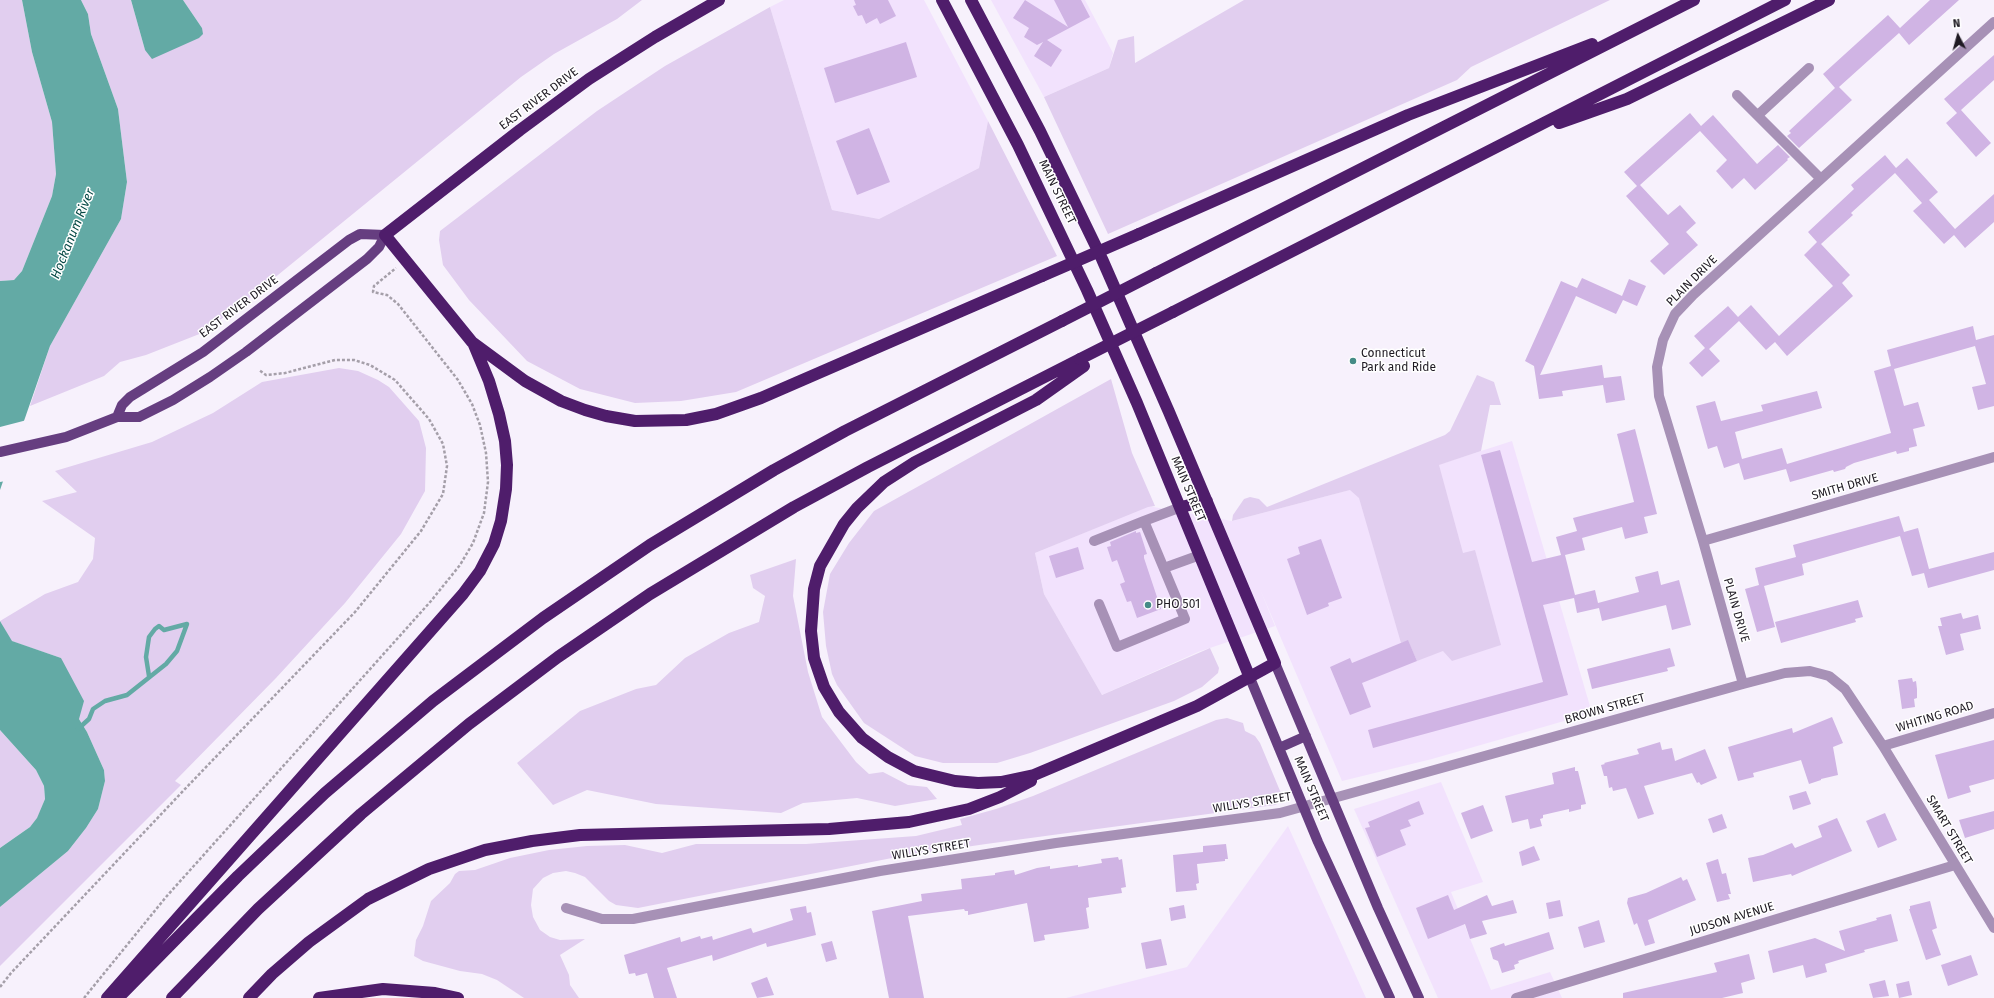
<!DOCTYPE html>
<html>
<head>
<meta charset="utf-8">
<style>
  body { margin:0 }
  #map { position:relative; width:1994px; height:998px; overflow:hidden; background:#f7f1fc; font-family:"Fira Sans",sans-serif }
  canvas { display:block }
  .north { position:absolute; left:1938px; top:16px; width:40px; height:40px; -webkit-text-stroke:3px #fff; paint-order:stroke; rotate:354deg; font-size:11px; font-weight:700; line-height:16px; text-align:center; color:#1f1a23 }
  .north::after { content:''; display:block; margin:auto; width:14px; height:18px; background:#1f1a23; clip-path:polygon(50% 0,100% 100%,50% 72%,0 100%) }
</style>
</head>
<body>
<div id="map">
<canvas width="1994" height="998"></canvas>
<div class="north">N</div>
</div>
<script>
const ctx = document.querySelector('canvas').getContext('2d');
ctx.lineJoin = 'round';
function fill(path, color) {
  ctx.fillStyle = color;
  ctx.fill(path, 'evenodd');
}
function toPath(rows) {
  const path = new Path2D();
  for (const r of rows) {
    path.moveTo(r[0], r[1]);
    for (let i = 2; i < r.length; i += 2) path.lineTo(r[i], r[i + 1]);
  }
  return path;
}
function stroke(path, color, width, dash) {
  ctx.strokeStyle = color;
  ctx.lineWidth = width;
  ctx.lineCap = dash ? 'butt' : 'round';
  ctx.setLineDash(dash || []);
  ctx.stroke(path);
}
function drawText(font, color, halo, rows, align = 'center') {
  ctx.font = font + ' "Fira Sans",sans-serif';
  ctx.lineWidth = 3;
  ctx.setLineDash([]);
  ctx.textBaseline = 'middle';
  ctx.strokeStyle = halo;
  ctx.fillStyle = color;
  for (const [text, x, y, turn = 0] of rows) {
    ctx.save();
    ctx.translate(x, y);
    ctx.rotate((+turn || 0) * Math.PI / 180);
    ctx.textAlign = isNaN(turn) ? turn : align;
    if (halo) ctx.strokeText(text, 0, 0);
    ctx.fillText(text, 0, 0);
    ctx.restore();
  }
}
fill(toPath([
  [784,0,924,0,988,121,979,168,879,219,832,210,770,7],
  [991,0,1085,0,1113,53,1109,68,1044,97],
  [1512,441,1592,713,1432,759,1342,781,1260,589,1275,626,1198,652,1102,695,1044,594,1035,553,1148,506,1232,521,1410,474],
  [1441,782,1483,882,1451,892,1491,990,1550,972,1562,998,1438,998,1354,809],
  [1288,826,1366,998,1066,998,1187,967]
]), '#f2e2fd');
fill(toPath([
  [0,0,22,0,32,52,52,122,56,174,52,196,22,271,14,280,0,281],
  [81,0,131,0,145,50,202,28,183,0,642,0,617,19,554,54,521,77,246,301,202,333,146,355,120,362,104,376,30,406,50,346,121,219,127,182,118,109,91,34,88,14],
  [1244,0,1610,0,1471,67,1457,80,1108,234,1044,97,1109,68,1118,40,1134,36,1135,63],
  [770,7,832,210,879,219,979,168,988,121,1057,256,736,392,681,401,635,403,580,389,527,361,469,300,443,265,439,240,440,231,597,111,665,66],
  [339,368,358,371,378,380,389,387,419,421,426,448,425,491,401,534,345,603,276,678,175,781,181,785,0,966,0,907,68,851,86,828,98,809,105,781,104,770,87,732,79,719,61,658,11,641,0,621,45,594,78,582,93,559,95,538,42,501,77,492,55,471,152,442,213,413,262,382],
  [1477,375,1494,382,1501,405,1490,405,1481,451,1439,465,1463,553,1475,550,1501,645,1452,661,1443,651,1417,661,1408,641,1401,643,1359,498,1350,490,1232,521,1233,515,1244,499,1250,497,1259,499,1267,507,1445,435,1450,431],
  [1111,379,1132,453,1155,506,1148,507,1035,553,1044,594,1102,695,1210,648,1219,668,1218,673,1202,687,1174,701,1030,753,997,763,943,763,915,756,864,723,837,685,832,674,826,646,823,612,830,574,849,543,874,511],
  [796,559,793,596,808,672,822,717,856,762,869,774,883,772,908,785,927,787,937,799,895,806,857,798,803,803,781,813,656,804,587,790,553,805,517,763,580,711,636,689,656,685,685,658,729,633,759,622,765,596,753,588,750,575],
  [1227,718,1243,723,1245,731,1255,736,1260,743,1283,798,1279,803,1275,805,986,844,897,857,638,908,616,905,609,901,585,877,575,873,566,871,553,873,543,878,533,889,531,905,533,917,540,930,550,937,560,940,585,939,560,955,569,975,570,985,579,998,524,998,497,980,482,974,460,971,423,961,414,956,416,940,423,926,431,901,450,883,455,874,459,871,475,870,510,858,549,850,587,846,625,845,662,853,696,844,806,844,916,836,962,825,960,819,996,809,1033,796,1216,720],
  [0,730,36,770,44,786,45,799,37,819,30,827,0,848]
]), '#e1ceef');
fill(toPath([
  [22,0,81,0,88,14,91,34,118,109,127,182,121,219,50,346,0,490,0,281,14,280,22,271,52,196,56,174,52,122,32,52],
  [131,0,183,0,202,28,203,34,199,38,152,59,145,50],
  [0,621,12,641,61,658,84,701,79,719,87,732,104,770,105,781,98,809,86,828,68,851,0,907,0,848,30,827,37,818,45,799,44,786,36,770,0,730]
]), '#63aaa5');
fill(toPath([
  [27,420,6,481,0,482,0,427]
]), '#f7f1fc');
stroke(toPath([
  [149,676,146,657,149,637,155,629,159,626,164,630,187,624],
  [78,729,89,719,93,709,105,701,127,695,166,664,177,651,187,624]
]), '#63aaa5', 4.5);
fill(toPath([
  [854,0,888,0,896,16,880,24,877,18,866,24,862,15,858,16,853,6,856,5],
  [1025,0,1068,27,1054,0,1081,0,1090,17,1047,40,1062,50,1051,67,1034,56,1043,42,1037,45,1024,37,1029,28,1013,18],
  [1930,0,1959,0,1909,45,1899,33,1839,87,1852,100,1799,148,1787,136,1791,133,1789,131,1835,88,1823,74,1888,15,1900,28],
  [906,42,917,77,835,103,824,68],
  [1994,55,1994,80,1961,110,1991,143,1976,157,1946,123,1957,113,1944,99],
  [1690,113,1701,126,1713,115,1757,164,1778,145,1790,157,1787,159,1788,160,1755,190,1744,178,1732,189,1716,171,1727,160,1700,131,1640,185,1668,215,1680,205,1696,223,1686,232,1698,245,1664,275,1650,261,1669,244,1626,196,1637,186,1624,172],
  [869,128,890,182,857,195,836,141],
  [1885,155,1896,168,1907,158,1938,192,1929,200,1955,229,1994,194,1994,222,1965,248,1954,235,1944,244,1913,211,1922,203,1895,173,1851,213,1853,215,1821,244,1850,275,1842,283,1853,296,1787,356,1775,342,1766,350,1739,321,1709,349,1720,361,1702,377,1689,363,1705,348,1694,336,1728,306,1738,317,1751,305,1779,336,1833,286,1804,255,1817,242,1808,232,1854,189,1851,185],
  [1582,278,1622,296,1629,279,1646,286,1637,306,1623,300,1616,314,1576,296,1540,375,1602,365,1604,378,1621,376,1625,400,1606,403,1603,385,1562,391,1563,396,1539,399,1534,366,1525,361,1561,281,1577,288],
  [1973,326,1976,340,1994,335,1994,406,1978,410,1972,387,1986,384,1975,346,1894,369,1904,406,1918,402,1925,426,1913,429,1917,446,1909,448,1909,451,1897,454,1896,451,1854,463,1846,467,1845,469,1834,472,1833,470,1790,482,1786,469,1744,480,1739,463,1724,468,1717,446,1708,449,1696,406,1715,401,1721,421,1763,411,1761,405,1817,391,1822,408,1735,432,1742,459,1782,448,1787,464,1891,433,1874,371,1891,366,1887,350],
  [1635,429,1657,514,1644,517,1648,533,1625,539,1622,527,1582,538,1585,550,1565,555,1575,595,1595,590,1598,603,1639,592,1635,577,1658,571,1661,585,1679,580,1691,625,1672,630,1666,605,1602,621,1599,608,1577,613,1574,598,1543,605,1568,695,1373,748,1368,730,1543,682,1481,455,1500,450,1532,562,1561,555,1556,537,1577,531,1573,518,1634,502,1617,434],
  [1899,516,1904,532,1918,528,1929,569,1994,552,1994,570,1928,588,1924,573,1912,576,1900,536,1802,564,1804,575,1764,586,1775,627,1757,632,1745,589,1759,585,1755,568,1796,557,1793,545],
  [1136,531,1136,533,1140,532,1147,554,1144,555,1144,558,1161,609,1137,618,1131,601,1127,602,1120,584,1125,582,1117,560,1112,562,1107,547,1111,546,1110,542],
  [1321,539,1342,598,1328,603,1329,606,1307,615,1287,559,1300,554,1298,547],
  [1078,547,1084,569,1056,578,1049,556],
  [1858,600,1863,617,1855,619,1856,622,1781,643,1775,622],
  [1961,613,1963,619,1978,615,1981,629,1960,634,1964,650,1946,655,1938,626,1942,626,1940,618],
  [1408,640,1417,661,1362,683,1371,707,1350,715,1330,667,1350,658,1352,663],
  [1670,648,1675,666,1667,668,1668,671,1592,689,1587,669],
  [1912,678,1913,682,1916,681,1917,689,1917,698,1914,699,1915,707,1902,709,1898,680],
  [1832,717,1843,743,1833,747,1838,775,1821,779,1821,780,1809,784,1801,760,1753,773,1754,777,1738,781,1728,747,1792,728,1793,733],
  [1994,740,1994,779,1969,786,1971,792,1948,799,1935,755],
  [1660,742,1662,750,1672,748,1675,761,1705,749,1717,778,1701,785,1699,782,1697,783,1692,773,1644,786,1654,814,1638,819,1626,788,1613,791,1612,787,1609,788,1607,776,1604,776,1601,765,1605,764,1604,763,1639,754,1637,749],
  [1575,767,1575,771,1578,771,1586,804,1581,805,1581,809,1569,812,1569,809,1543,815,1543,818,1540,819,1542,826,1530,829,1528,819,1512,823,1505,796,1554,784,1552,773],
  [1806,791,1811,804,1793,810,1789,796],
  [1419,801,1424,814,1408,820,1411,826,1400,830,1406,845,1377,857,1365,828,1370,827,1368,822],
  [1483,805,1493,831,1471,839,1461,813],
  [1994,811,1994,829,1965,838,1959,820],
  [1885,813,1897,840,1878,848,1866,821],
  [1722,814,1727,828,1713,833,1708,819],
  [1837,818,1852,851,1792,876,1791,874,1753,882,1748,858,1763,855,1792,843,1795,848,1822,837,1818,826],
  [1226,844,1228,859,1225,859,1225,861,1197,864,1199,883,1196,884,1197,890,1176,892,1173,855,1203,852,1203,846],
  [1534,846,1540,860,1522,866,1519,852],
  [1118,857,1119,860,1122,859,1126,887,1121,888,1122,893,1088,898,1089,907,1086,908,1089,928,1086,929,1044,935,1045,940,1034,942,1027,903,968,915,968,911,965,911,964,909,908,916,924,998,889,998,872,911,922,901,921,894,962,889,961,879,995,875,995,873,1006,871,1014,870,1015,875,1037,868,1050,866,1050,869,1078,865,1078,867,1102,863,1101,859],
  [1718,859,1722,874,1726,873,1731,894,1728,894,1730,899,1717,902,1706,863],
  [1681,877,1683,881,1687,879,1696,900,1648,920,1655,943,1645,946,1637,923,1634,925,1627,903,1628,898,1646,893],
  [1448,895,1454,910,1487,895,1492,906,1513,900,1517,913,1482,921,1487,934,1470,939,1465,924,1428,939,1416,908],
  [1560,900,1563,916,1549,919,1546,903],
  [1930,901,1937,928,1932,930,1941,955,1926,960,1909,909,1910,909,1910,906],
  [1184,905,1186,918,1171,921,1169,908],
  [806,906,807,913,811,912,816,935,767,947,766,943,713,961,712,955,667,968,677,998,654,998,647,973,636,976,635,973,629,974,624,955,680,937,681,942,700,936,701,939,712,936,713,940,751,928,753,933,793,920,790,909],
  [1891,914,1898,941,1864,950,1865,952,1825,964,1827,972,1806,978,1803,965,1773,973,1768,951,1815,938,1845,951,1839,931,1877,920,1876,918],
  [1599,920,1605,942,1584,948,1578,927],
  [1549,932,1554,949,1518,961,1519,963,1514,965,1515,969,1502,973,1498,961,1493,959,1490,948,1504,943,1505,946],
  [1161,939,1167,965,1146,969,1141,943],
  [832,941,837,959,826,962,821,944],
  [1749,954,1755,979,1741,983,1743,993,1722,998,1623,998,1623,993,1717,972,1714,963],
  [1971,955,1978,975,1948,986,1941,965],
  [767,977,774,995,757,998,751,983],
  [1885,980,1889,996,1873,998,1869,984],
  [1909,981,1912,995,1899,998,1896,984]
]), '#d0b4e4');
stroke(toPath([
  [0,987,11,973,184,790,355,612,421,531,443,494,447,466,443,444,429,419,395,380,370,365,354,360,335,360,285,373,266,375,259,370],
  [84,998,166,897,431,601,460,565,473,543,484,513,488,482,486,453,480,425,472,404,458,380,398,304,387,295,373,292,374,286,396,268]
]), '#a59fa9', 2.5, [3, 2]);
stroke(toPath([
  [1737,95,1821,179],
  [1758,115,1809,68],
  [1094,541,1144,521],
  [1703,541,1994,457],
  [1164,568,1200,555],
  [1099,604,1117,647,1185,619,1144,521,1181,507],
  [1743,684,1703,541,1659,396,1657,367,1663,340,1675,314,1693,295,1994,22],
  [1883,746,1994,713],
  [566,908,602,919,633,919,880,871,1056,843,1280,813,1743,684,1785,673,1810,671,1829,676,1845,689,1883,746,1994,928],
  [1516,998,1955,865]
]), '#a791b6', 10);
stroke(toPath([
  [0,452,66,437,117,417,139,417,173,400,210,377,246,352,367,259,379,247,385,235,360,234,349,240,203,352,130,397,122,405,117,417],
  [1275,663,1378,908,1419,998],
  [1250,678,1318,842,1390,998],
  [1279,748,1306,736]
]), '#663e80', 10);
stroke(toPath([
  [719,0,655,37,589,79,520,130,385,235,472,342,525,381,561,401,585,410,606,416,635,421,686,420,716,414,761,398,1042,276],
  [942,0,1018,145,1087,290,1137,403,1250,678],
  [971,0,1040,131,1102,259,1169,412,1275,663,1197,706,1034,775,1001,782,978,783,955,781,914,771,888,757,862,738,839,712,824,687,814,658,811,631,814,589,820,566,844,524,857,508,884,482,915,462,1036,400,1084,366],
  [1559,123,1627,99,1829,0],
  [1139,234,1408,115,1592,44],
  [1156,273,1694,0],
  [1173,312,1785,0],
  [1181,507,1207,501],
  [107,998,463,594,480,571,494,544,501,521,506,489,507,465,505,441,499,414,489,381,474,345],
  [118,998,238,876,325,793,433,701,543,618,650,545,774,470,845,431,1062,321],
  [172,998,258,909,361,814,469,724,558,657,650,594,794,507,868,467,1080,359],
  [249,998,272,974,309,942,368,899,429,869,485,850,532,841,580,835,829,829,909,822,969,809,1000,797,1031,781],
  [319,998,383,989,435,993,458,998]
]), '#4f1d6b', 12);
stroke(toPath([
  [1042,276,1139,234],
  [1062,321,1156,273],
  [1080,359,1173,312]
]), '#4f1d6b', 12);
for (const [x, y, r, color] of [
  [1353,361,4,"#448b86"],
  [1148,605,4,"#448b86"]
]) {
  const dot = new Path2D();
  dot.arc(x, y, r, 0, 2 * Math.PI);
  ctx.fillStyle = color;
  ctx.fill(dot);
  stroke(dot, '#fff', 1.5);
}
drawText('12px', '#1f1a23', '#fff', [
  ["EAST RIVER DRIVE",539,99,-37],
  ["MAIN STREET",1057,192,64],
  ["PLAIN DRIVE",1692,281,-45],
  ["EAST RIVER DRIVE",239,307,-37],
  ["SMITH DRIVE",1845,487,-16],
  ["MAIN STREET",1188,489,67],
  ["PLAIN DRIVE",1736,610,74],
  ["BROWN STREET",1605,709,-16],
  ["WHITING ROAD",1935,717,-17],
  ["MAIN STREET",1311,789,67],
  ["WILLYS STREET",1252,803,-9],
  ["SMART STREET",1949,830,59],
  ["WILLYS STREET",931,850,-9],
  ["JUDSON AVENUE",1732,919,-17]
]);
drawText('12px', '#1f1a23', '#fff', [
  ["Connecticut",1361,354],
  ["Park and Ride",1361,368],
  ["PHO 501",1156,605]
], 'left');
drawText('italic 13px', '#074a46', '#fff', [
  ["Hockanum River",73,234,-68]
]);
</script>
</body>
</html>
